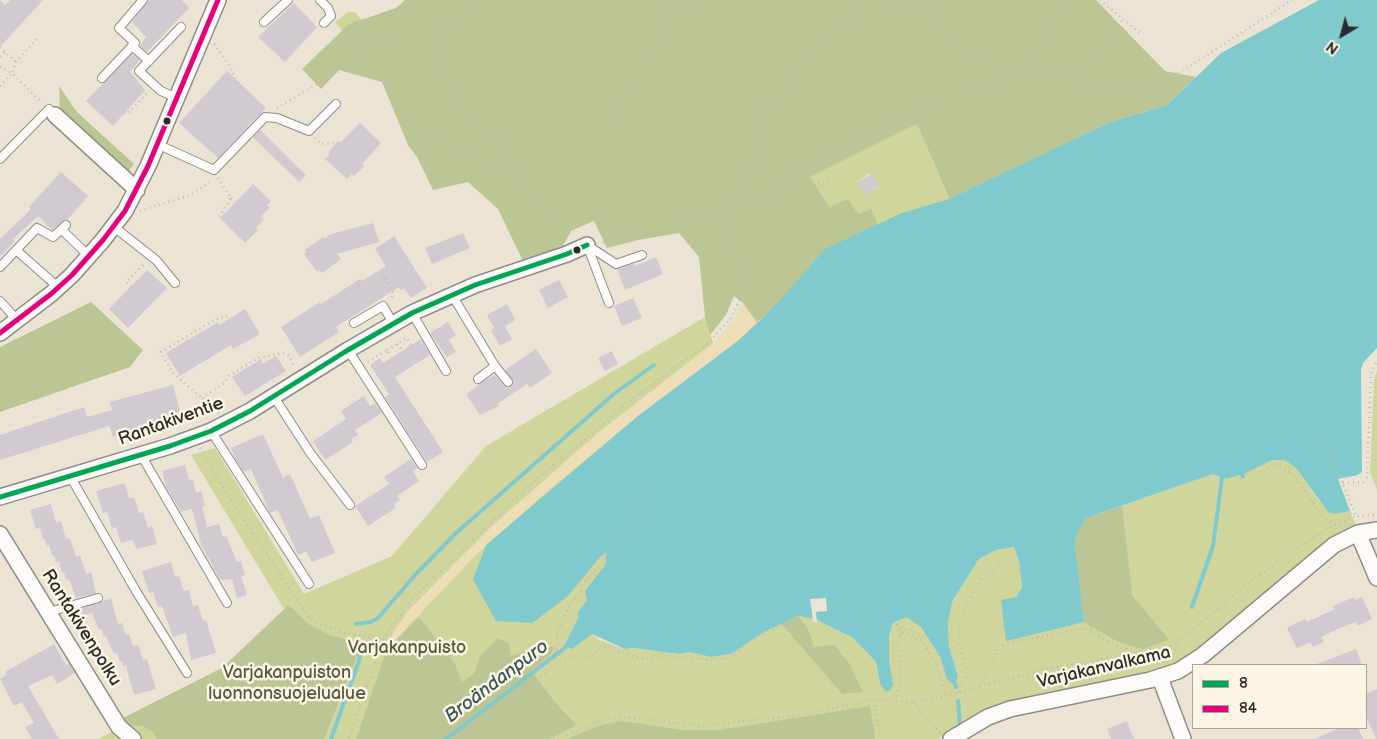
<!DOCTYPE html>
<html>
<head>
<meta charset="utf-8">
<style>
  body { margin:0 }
  #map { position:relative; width:1377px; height:739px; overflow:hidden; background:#ebe4d5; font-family:"Balsamiq Sans",sans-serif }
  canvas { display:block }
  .legend { position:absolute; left:1192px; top:664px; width:175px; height:65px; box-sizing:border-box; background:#fcf5e5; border:1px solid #a8a49b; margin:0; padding:6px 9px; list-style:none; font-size:15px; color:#2b2b2b }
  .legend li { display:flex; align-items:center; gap:10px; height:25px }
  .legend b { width:25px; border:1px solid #a8a49b }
  .north { position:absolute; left:1317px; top:10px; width:50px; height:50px; -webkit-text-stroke:4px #fcf5e5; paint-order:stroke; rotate:217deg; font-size:14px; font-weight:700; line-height:20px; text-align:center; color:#2b2b2b }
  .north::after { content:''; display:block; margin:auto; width:18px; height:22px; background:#2b2b2b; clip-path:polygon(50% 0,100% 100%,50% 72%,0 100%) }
</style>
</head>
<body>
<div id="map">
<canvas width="1377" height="739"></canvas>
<ul class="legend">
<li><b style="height:6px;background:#00a651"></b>8</li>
<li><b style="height:6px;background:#e5007d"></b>84</li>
</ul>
<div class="north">N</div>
</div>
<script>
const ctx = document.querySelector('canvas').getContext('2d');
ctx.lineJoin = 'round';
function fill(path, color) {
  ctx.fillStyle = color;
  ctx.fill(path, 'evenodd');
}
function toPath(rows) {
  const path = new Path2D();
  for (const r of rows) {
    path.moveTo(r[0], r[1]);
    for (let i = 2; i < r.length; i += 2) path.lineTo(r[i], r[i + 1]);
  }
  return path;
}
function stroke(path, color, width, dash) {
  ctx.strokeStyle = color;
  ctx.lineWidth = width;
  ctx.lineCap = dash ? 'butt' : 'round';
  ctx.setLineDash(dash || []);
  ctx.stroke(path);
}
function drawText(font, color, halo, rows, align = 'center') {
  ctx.font = font + ' "Balsamiq Sans",sans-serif';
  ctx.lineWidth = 5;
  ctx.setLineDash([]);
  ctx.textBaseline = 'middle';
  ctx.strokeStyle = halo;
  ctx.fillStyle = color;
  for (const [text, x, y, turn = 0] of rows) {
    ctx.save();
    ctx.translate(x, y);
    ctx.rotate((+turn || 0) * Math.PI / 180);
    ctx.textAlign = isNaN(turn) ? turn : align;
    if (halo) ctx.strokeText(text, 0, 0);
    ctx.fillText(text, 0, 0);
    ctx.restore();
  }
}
fill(toPath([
  [348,12,355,12,364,23,345,34,335,22],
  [1215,65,587,600,578,612,585,630,600,640,625,649,633,648,679,654,689,652,711,657,731,654,764,632,798,616,815,619,853,638,876,662,880,683,893,684,889,660,889,636,893,623,906,617,921,627,940,657,947,679,954,682,958,676,949,647,948,621,953,600,979,559,996,550,1015,547,1019,561,1022,587,1016,597,1006,641,1086,518,1213,474,1226,479,1240,475,1241,479,1245,479,1243,474,1272,460,1285,460,1296,468,1319,501,1335,514,1350,511,1357,529,1187,661,950,733,938,739,98,739,116,730,121,719,222,668,284,609,191,455,215,448,304,594,392,556,486,446,705,317,713,343,735,319,743,303,758,322,858,214,830,207,810,177,917,124,948,198,1108,123,1167,105,1196,77],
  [868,174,872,174,879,187,865,194,858,182],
  [1377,371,1377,490,1370,472,1374,380]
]), '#d0d59b');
fill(toPath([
  [405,0,1096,0,1165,71,1196,77,1167,105,1108,123,949,199,917,124,810,177,830,207,848,199,858,214,871,209,878,225,757,322,743,303,734,296,726,315,710,335,705,317,699,257,679,233,638,240,607,248,594,221,571,231,562,248,523,261,498,209,468,182,433,190,417,157,408,145,382,82,339,70,321,89,302,69,349,24,396,8],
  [59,86,77,112,134,164,129,171,60,108],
  [91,302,143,350,130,367,0,412,0,347],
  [1122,506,1132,595,1169,640,1143,649,1118,642,1084,622,1075,547,1076,535,1086,518],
  [289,605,307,623,329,635,362,643,324,739,156,739,154,732,141,726,129,726,121,719,222,668],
  [798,616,808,629,814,647,834,645,849,663,863,692,842,694,781,623],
  [419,617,454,662,462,682,474,674,480,656,498,638,509,643,511,656,538,646,554,647,551,654,531,671,558,706,577,725,549,739,356,739,387,649],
  [870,706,875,739,567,739,601,725,622,721,682,730,720,730]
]), '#bbc694');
fill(toPath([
  [743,303,757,323,739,340,638,416,543,495,472,559,387,649,394,631,407,612,492,526,599,432,713,343,735,319]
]), '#eddeb7');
fill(toPath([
  [1319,0,1377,0,1377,348,1363,363,1361,370,1362,472,1358,475,1338,479,1350,511,1335,514,1328,512,1296,468,1285,460,1272,460,1244,474,1245,478,1241,479,1240,475,1226,479,1213,474,1086,518,1076,535,1075,547,1084,622,1006,641,1001,600,1016,597,1022,587,1019,561,1014,547,996,550,979,559,953,600,948,621,949,647,958,676,956,681,952,683,947,679,940,657,921,627,906,617,893,623,889,636,889,660,893,684,890,691,885,691,880,683,876,662,853,638,815,619,798,616,764,632,731,654,711,657,689,652,679,654,633,648,625,649,592,634,572,649,566,647,564,646,578,618,578,612,587,600,585,591,605,565,607,552,600,557,567,597,532,623,496,621,473,579,486,545,638,416,739,340,772,309,825,249,902,213,949,199,1108,123,1167,105,1221,53]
]), '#80cace');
fill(toPath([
  [826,598,827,611,816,612,817,623,813,621,810,599]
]), '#ebe4d5');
stroke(toPath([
  [1192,607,1213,546,1222,478],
  [356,624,370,622,377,619,416,574,456,533,615,393,654,365],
  [954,682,956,687],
  [958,701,960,727],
  [331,739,359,661,360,656,350,645],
  [446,739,566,647]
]), '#80cace', 4);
fill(toPath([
  [0,0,5,5,10,0,43,0,0,47],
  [149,0,182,0,189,8,147,52,140,45,146,37,132,22],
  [294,3,317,27,285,62,258,37],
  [132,54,140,60,130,72,145,90,113,126,86,101],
  [227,71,266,108,218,158,179,123],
  [360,123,381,143,362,164,364,166,354,176,352,174,347,179,325,159,330,154,328,152,338,141,340,143],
  [260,130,306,175,299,182,253,137],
  [61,172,88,196,67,220,52,230,38,216,13,239,15,241,0,257,0,239,31,209,29,207],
  [872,174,879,186,865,195,858,182],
  [253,184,271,201,267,205,270,208,261,216,264,219,256,228,258,230,245,243,220,218],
  [373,223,379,242,337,254,341,259,322,273,320,270,317,272,304,254,306,252,305,250,323,237,324,239,331,234],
  [463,233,470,248,432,264,425,248],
  [394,236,427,288,411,298,404,288,401,290,399,287,336,327,339,332,300,357,281,327,320,302,321,304,360,279,362,281,386,266,375,249],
  [656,257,663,274,625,290,617,269,634,264,635,266],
  [147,270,167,288,128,328,109,309],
  [559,280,568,297,548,308,539,290],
  [633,298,642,318,622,326,614,306],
  [507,304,515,320,505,326,512,339,500,346,491,330,494,328,487,315],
  [245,309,260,334,233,349,231,345,180,376,166,353,218,322,219,325],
  [448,322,456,335,449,340,456,352,447,357,430,333],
  [421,339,430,355,395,377,443,452,427,462,385,397,389,394,370,365,380,358,383,363],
  [536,349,552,373,530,388,527,384,497,404,499,406,480,415,466,394,478,386,477,384,495,375,504,386,511,387,513,381,505,370],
  [612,351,618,364,605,371,598,358],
  [276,356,286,371,245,396,232,377,261,359,263,364],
  [173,385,182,418,113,437,109,426,0,460,0,435,84,407,87,417,112,410,110,402],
  [364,396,370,406,375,403,382,413,355,430,358,435,351,439,353,442,325,460,313,441,346,419,341,411],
  [263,434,283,478,290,474,310,519,319,515,335,553,312,562,306,551,298,555,278,510,270,513,251,469,244,472,236,460,231,448],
  [411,459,417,468,413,471,419,481,397,496,400,500,394,504,396,508,368,526,355,506,389,484,384,477],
  [185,465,189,480,193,479,196,493,201,491,205,506,202,507,207,527,219,524,223,537,226,536,237,562,241,561,245,575,241,576,247,595,237,598,232,579,220,580,201,544,192,509,181,512,166,487,162,471],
  [125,483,129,498,134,497,139,513,143,512,148,528,152,526,157,544,137,549,132,540,121,543,116,527,112,528,107,512,103,513,96,491],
  [51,504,56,523,61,521,66,539,70,538,76,557,80,555,86,574,91,572,96,593,76,598,69,579,66,580,64,572,62,573,59,561,56,562,54,555,52,555,49,545,47,546,45,539,43,539,40,528,36,529,30,510],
  [171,562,175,577,179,576,184,591,189,590,193,606,198,605,203,621,206,620,216,653,191,660,186,633,173,637,162,606,158,607,153,592,149,593,142,571],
  [1354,597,1355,600,1362,597,1372,619,1358,626,1356,622,1342,627,1321,637,1324,642,1313,647,1310,642,1297,648,1287,628,1305,619,1307,622,1335,609,1333,606],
  [111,598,118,624,122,623,126,635,129,634,133,646,138,645,143,660,147,659,156,689,134,695,126,665,123,666,122,661,120,662,117,653,114,654,106,636,103,637,102,629,99,630,92,613,81,616,79,609],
  [54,644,66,665,69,663,75,673,57,684,52,675,28,686,59,739,32,739,25,727,34,723,22,702,14,706,0,679,7,675,5,672],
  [1356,649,1362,665,1317,665,1317,664],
  [1377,689,1377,739,1376,739,1366,716,1366,694],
  [1127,721,1134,739,1111,739,1107,729],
  [1340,728,1358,728,1363,739,1314,739]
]), '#d1cad1');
const service = toPath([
  [320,0,328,8,331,16,324,23],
  [264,22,288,0],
  [132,46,149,61],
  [102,78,135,43,119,28,143,0],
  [177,98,161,91,139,71,181,27],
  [157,144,214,170,265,117,277,118,309,131,336,104],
  [0,159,49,109,55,115],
  [114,227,156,260,175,283],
  [62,230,89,256],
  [587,245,616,264,642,255],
  [587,245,609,303],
  [16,250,58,287],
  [0,267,37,228,53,237,66,225],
  [452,295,495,366,508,382],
  [0,301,17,320],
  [412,313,446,371],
  [354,323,383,306,393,323],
  [348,350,422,465],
  [478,379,495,366],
  [274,397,311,454,350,505],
  [211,431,309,584],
  [141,455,227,603],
  [70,476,136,591,187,673],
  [49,612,98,598]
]);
const minor = toPath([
  [55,115,137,190],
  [0,333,51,294,72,275,103,240,125,211,148,166,218,0],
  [0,497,170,446,211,431,250,411,348,350,412,313,475,285,567,254,587,245],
  [1358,533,1377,578],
  [0,534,119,727,133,739],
  [1160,678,1183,739],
  [951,739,988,717,1010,709,1150,680,1178,671,1203,655,1334,545,1358,533,1377,530]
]);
stroke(service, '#918d86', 10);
stroke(minor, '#918d86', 18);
stroke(toPath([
  [484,0,465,15,447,23,441,28,433,47,434,59,458,95,462,105,475,122,486,131,496,136,511,151,521,172,521,184,527,200,536,203,577,234],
  [937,0,938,5,930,16,954,34,964,52,973,58,985,60,1005,80],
  [1100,0,1140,33],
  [667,7,698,6,704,0],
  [847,17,871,17,895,4,930,16],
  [385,34,403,43],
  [214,44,229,65,240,87],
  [0,47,16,62],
  [0,57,5,52],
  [1234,62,1249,88],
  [0,67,12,73,16,62,37,39],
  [1016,76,1048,32,1065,0],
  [1075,80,1106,50,1122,20],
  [0,86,12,73,42,103],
  [277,108,354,62,362,51,359,36,362,32,383,34,392,31],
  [125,112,127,114,148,92],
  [747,112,776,101,787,91,794,80,800,62,822,34,846,19,850,14,853,0],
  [408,116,419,127,521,184],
  [915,125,929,104],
  [420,128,425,145,423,152],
  [619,137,616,127,618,106,633,77,644,68,657,38,673,33,667,7,663,0],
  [315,138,321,144,333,143,337,146],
  [747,165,750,171],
  [218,178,231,198,219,217],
  [231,198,235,202],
  [745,198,746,190,751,177,750,171,762,159,759,149,762,143,757,99],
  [732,207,746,207,829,180],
  [140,211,190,195,210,182,211,179],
  [601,215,626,238],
  [603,243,677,224,731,206,930,103,1016,76,1075,80,1103,88,1151,89,1193,64,1292,0],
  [383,274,393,293,391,301],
  [131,287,126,282,145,263],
  [397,344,402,350],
  [387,350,407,338,411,345],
  [368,362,387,350,391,357],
  [202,398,224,383,229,376,258,358,283,353,288,355,295,368],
  [219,413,173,373,161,352,214,320,227,316],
  [1326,444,1356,516],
  [200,448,225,491,308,616,315,622,345,633,383,639],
  [1267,468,1274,464,1295,476,1319,513,1334,525],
  [1367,478,1371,374,1377,360],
  [1343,483,1367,482],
  [1084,534,1080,543,1091,630],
  [605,558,617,553,633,526,650,512,652,505],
  [902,633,905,629,910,629,917,633,921,639],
  [900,635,897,625,905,629,908,634],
  [1161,650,1173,658],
  [556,651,563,658],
  [546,658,551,657,558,647,557,635,568,608,582,589,583,583,603,563,609,546,628,519,636,500,642,494],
  [1172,659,1179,641],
  [979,686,991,666,997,646,1084,628,1117,646,1138,653,1145,667],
  [959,692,967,671,959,643,960,620,965,607,981,579,999,566,1000,560],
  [867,694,869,701],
  [873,700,881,739],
  [896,701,900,684,898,639,902,633,908,634,923,642,936,664,946,695],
  [913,702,940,734],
  [349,739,383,639,411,600,529,486,635,397,708,343,730,320,741,296,731,206],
  [456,739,547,672,551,667,572,655,591,657,601,647,607,646,642,659,666,656,716,660,730,658,747,643,764,634,782,625,793,624],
  [558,739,607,719,625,717,704,726,800,715,873,700,913,702,929,700,1046,669,1160,649,1169,647,1193,630,1243,587,1306,542,1334,525,1356,516,1377,515]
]), '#bdbcba', 2.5, [1, 4]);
stroke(service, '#fcfbf9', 8);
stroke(minor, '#fcfbf9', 15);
stroke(toPath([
  [0,497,170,446,211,431,250,411,348,350,412,313,475,285,567,254,587,245]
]), '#00a651', 5);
stroke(toPath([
  [0,333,51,294,72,275,103,240,125,211,148,166,218,0]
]), '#e5007d', 5);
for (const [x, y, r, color] of [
  [167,121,4.5,"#2b2b2b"],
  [577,250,4.5,"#2b2b2b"]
]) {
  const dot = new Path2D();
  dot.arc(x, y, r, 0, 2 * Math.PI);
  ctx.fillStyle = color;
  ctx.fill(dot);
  stroke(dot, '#fcf5e5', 2);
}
drawText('18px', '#2b2b2b', '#fcf5e5', [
  ["Rantakiventie",171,422,-20],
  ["Rantakivenpolku",81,628,58],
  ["Varjakanvalkama",1104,668,-13]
]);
drawText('18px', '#565a3e', '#fcf5e5', [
  ["Varjakanpuisto",407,648],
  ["Varjakanpuiston",287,673],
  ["luonnonsuojelualue",287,694]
]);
drawText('italic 19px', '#37575b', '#fcf5e5', [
  ["Broändanpuro",497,682,-37]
]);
</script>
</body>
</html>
